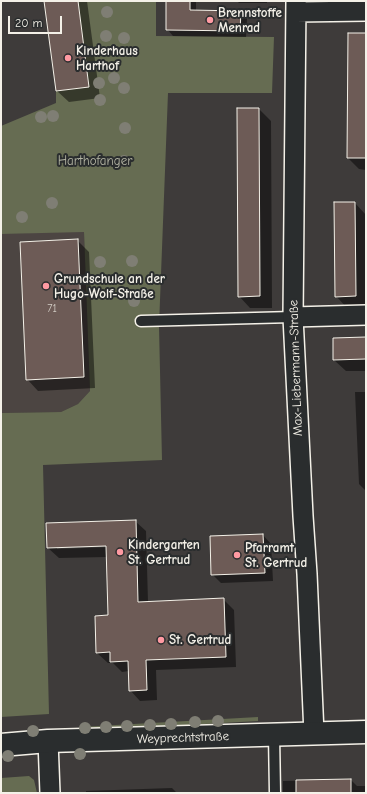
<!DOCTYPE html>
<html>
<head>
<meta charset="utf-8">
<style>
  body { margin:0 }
  #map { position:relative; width:367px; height:794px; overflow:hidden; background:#3e3b3a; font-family:"Comic Neue",sans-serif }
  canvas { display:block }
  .frame { position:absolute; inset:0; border:2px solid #f4f1e8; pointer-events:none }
  .scale { position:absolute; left:8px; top:16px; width:54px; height:18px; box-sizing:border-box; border:2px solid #f4f1e8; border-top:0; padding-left:5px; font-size:12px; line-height:14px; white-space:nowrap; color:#f4f1e8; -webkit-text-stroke:3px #2a2d2e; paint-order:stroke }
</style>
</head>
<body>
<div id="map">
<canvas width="367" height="794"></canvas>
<div class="frame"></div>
<div class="scale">20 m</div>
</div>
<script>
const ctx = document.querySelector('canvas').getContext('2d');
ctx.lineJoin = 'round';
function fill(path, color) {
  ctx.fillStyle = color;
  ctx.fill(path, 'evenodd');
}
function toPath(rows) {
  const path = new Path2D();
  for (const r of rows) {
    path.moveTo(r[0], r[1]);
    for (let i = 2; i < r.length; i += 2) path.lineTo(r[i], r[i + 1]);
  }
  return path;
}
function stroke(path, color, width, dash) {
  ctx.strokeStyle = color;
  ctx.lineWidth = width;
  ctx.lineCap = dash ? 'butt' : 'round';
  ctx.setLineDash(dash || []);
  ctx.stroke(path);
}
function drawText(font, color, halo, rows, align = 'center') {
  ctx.font = font + ' "Comic Neue",sans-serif';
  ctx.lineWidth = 4;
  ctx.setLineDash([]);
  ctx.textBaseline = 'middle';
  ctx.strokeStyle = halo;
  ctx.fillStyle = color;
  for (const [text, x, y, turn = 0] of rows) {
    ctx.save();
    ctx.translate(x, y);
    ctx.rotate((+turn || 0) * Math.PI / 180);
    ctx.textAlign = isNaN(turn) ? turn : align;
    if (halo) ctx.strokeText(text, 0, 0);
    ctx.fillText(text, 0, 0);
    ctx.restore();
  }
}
fill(toPath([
  [84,231,90,391,78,404,61,412,1,413,1,232,2,234]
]), '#4c4542');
fill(toPath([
  [78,1,156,1,156,36,274,37,272,93,168,93,159,326,162,460,43,465,49,714,1,717,1,413,61,412,78,404,90,391,84,232,2,234,1,126,56,103,56,91,89,87],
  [258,717,258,721,81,731,80,727],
  [29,776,34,780,37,793,1,793,1,778]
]), '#666c52');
fill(toPath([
  [45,1,87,1,100,98,69,102,57,91],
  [167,1,196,1,196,11,240,12,247,19,246,37,173,36,167,29],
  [237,1,267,1,267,3,239,3],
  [366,34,366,170,359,169,348,158],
  [259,109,271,121,272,308,250,308,239,296],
  [355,203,366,215,366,308,347,308,336,296],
  [77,240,89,252,95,388,38,391,27,379],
  [366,338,366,371,346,371,334,360],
  [355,392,366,392,366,491,359,484],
  [135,521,146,531,148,602,223,599,234,610,236,667,156,670,157,700,140,701,130,690,129,671,122,672,113,663,108,663,97,653,109,616,107,557,59,558,48,548],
  [111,545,111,547,57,549,57,547],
  [263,535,271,544,273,581,221,583,212,574],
  [351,780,357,786,366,786,366,793,283,793,283,781],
  [172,788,177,793,86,793,86,791]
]), '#0007');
const building = toPath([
  [44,1,78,1,89,87,56,91,44,1],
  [166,1,190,1,190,10,241,11,240,31,166,30,166,1],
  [348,33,366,33,366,158,347,158,348,33],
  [237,108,259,108,260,296,238,297,237,108],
  [334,202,355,202,356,296,335,297,334,202],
  [78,239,84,377,26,380,20,242,78,239],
  [366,337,366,359,333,360,333,338,366,337],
  [136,520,138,602,224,598,226,657,146,660,147,690,129,691,128,661,110,662,110,652,96,653,95,616,108,615,106,546,47,548,46,523,136,520],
  [263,534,265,573,211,575,210,536,263,534],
  [351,779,351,793,296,793,296,780,351,779]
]);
fill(building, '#6d5b56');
stroke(building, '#f4f1e8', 1);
const service = toPath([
  [141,321,293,317],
  [274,735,275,793]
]);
const minor = toPath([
  [296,1,293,317,303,516,307,574,314,734],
  [296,12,366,11],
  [293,317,366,315],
  [48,741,50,793]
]);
const tertiary = toPath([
  [1,745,48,741,366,732]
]);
stroke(service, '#f4f1e8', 13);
stroke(minor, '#f4f1e8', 22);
stroke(tertiary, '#f4f1e8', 25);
stroke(service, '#2a2d2e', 10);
stroke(minor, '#2a2d2e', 19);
stroke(tertiary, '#2a2d2e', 22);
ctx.fillStyle = '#7f7e74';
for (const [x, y] of [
  [107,12],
  [106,36],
  [124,38],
  [114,78],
  [99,83],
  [124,88],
  [100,100],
  [53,116],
  [41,117],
  [125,128],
  [124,161],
  [52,203],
  [22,217],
  [132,261],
  [100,262],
  [134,301],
  [218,721],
  [195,722],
  [171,724],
  [150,725],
  [127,726],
  [106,727],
  [85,728],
  [33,731],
  [80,754],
  [8,756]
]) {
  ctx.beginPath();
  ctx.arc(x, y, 6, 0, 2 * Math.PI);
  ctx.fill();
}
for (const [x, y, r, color] of [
  [210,20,4,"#ff9aa2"],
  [68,58,4,"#ff9aa2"],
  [46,286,4,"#ff9aa2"],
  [120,552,4,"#ff9aa2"],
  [237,555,4,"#ff9aa2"],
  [161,640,4,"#ff9aa2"]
]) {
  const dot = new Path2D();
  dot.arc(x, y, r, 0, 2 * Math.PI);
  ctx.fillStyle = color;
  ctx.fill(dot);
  stroke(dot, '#2a2d2e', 1.5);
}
drawText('11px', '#d2ccc4', null, [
  ["71",52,309]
]);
drawText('bold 13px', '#f4f1e8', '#2a2d2e', [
  ["Brennstoffe",218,13],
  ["Menrad",218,28],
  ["Kinderhaus",76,51],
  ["Harthof",76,66],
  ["Grundschule an der",54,279],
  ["Hugo-Wolf-Straße",54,294],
  ["Kindergarten",128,545],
  ["St. Gertrud",128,560],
  ["Pfarramt",245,548],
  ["St. Gertrud",245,563],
  ["St. Gertrud",169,640]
], 'left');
drawText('13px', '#b4b5a4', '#2a2d2e', [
  ["Harthofanger",95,161]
]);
drawText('13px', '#f4f1e8', '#2a2d2e', [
  ["Max-Liebermann-Straße",296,368,-92],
  ["Weyprechtstraße",183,738,-2]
]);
</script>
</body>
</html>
